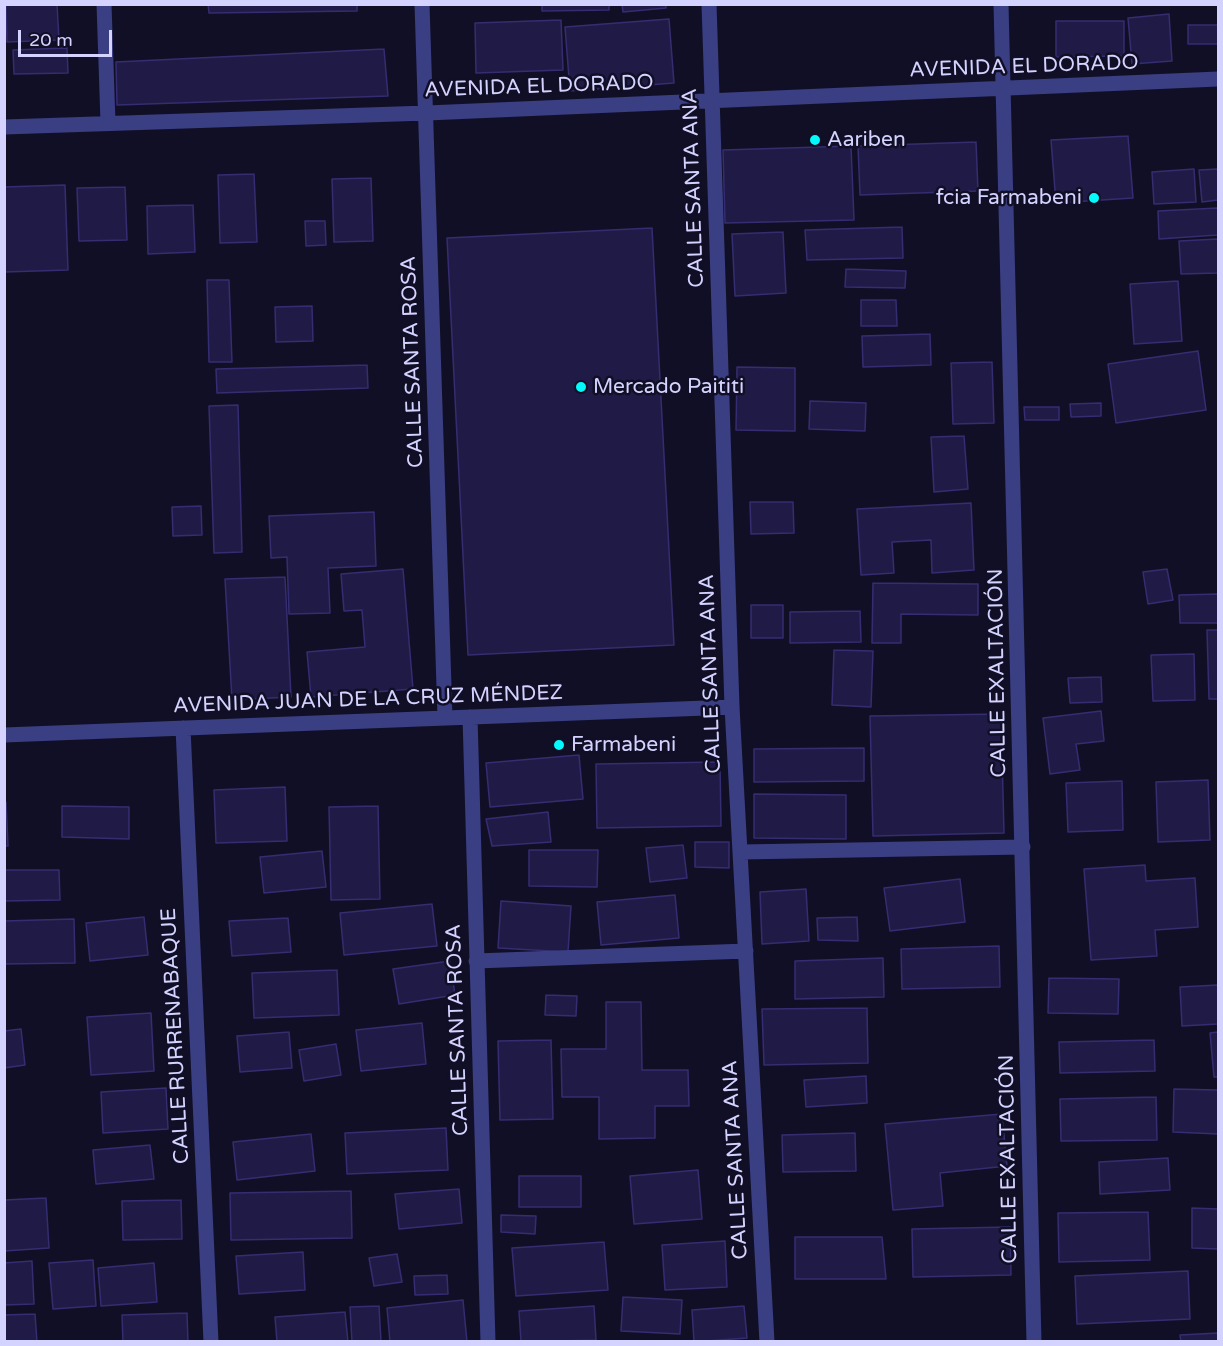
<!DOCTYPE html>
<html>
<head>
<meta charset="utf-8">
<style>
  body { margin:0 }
  #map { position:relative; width:1223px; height:1346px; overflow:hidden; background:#110f25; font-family:"Varela Round",sans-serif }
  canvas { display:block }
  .frame { position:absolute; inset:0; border:6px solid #d4d3ff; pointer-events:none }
  .scale { position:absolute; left:18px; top:30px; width:94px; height:27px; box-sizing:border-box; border:3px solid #d4d3ff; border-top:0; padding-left:8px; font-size:18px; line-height:21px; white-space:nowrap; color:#d4d3ff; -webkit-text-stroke:4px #110f25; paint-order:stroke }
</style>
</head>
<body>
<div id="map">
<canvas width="1223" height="1346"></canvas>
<div class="frame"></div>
<div class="scale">20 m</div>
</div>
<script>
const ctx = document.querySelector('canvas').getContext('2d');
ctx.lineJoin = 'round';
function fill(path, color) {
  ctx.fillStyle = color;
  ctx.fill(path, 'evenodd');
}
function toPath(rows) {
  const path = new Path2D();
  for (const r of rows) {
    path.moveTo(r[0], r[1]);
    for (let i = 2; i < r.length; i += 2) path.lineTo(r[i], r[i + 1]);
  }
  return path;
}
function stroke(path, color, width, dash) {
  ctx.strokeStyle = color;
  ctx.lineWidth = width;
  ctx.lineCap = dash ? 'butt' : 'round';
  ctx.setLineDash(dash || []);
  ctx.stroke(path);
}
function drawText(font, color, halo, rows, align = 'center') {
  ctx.font = font + ' "Varela Round",sans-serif';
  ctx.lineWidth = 5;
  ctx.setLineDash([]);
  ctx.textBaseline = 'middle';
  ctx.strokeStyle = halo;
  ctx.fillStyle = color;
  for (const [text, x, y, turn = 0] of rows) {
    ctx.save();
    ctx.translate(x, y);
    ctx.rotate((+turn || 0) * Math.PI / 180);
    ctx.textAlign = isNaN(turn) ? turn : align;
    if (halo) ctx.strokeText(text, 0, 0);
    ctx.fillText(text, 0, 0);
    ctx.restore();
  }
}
const building = toPath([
  [6,4,57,4,59,40,7,42,6,4],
  [208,4,357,4,357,11,209,13,208,4],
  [542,4,609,4,609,10,542,11,542,4],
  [622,4,666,4,666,8,623,12,622,4],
  [1169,14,1172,61,1132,64,1128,18,1169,14],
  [669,19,674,83,570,91,565,27,669,19],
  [561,20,563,70,476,73,475,23,561,20],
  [1056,21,1124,21,1124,56,1056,57,1056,21],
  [1188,25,1218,25,1218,44,1188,44,1188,25],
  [67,48,68,73,14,74,13,50,67,48],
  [384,49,388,96,117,105,116,62,384,49],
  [1128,136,1133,198,1056,203,1051,140,1128,136],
  [976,142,978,191,860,195,858,146,976,142],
  [851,146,854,220,725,223,723,150,851,146],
  [1194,169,1196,202,1154,204,1152,172,1194,169],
  [1218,169,1218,200,1202,202,1199,170,1218,169],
  [254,174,257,242,220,243,218,175,254,174],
  [371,178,373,241,334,242,332,179,371,178],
  [65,185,68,270,4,272,4,187,65,185],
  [125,187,127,240,79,241,77,188,125,187],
  [193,205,195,252,148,254,147,206,193,205],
  [1218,208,1218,235,1159,239,1158,211,1218,208],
  [305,221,325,221,326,245,306,246,305,221],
  [902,227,903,258,807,260,805,230,902,227],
  [652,228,674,645,468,655,447,238,652,228],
  [783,232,786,293,735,296,732,234,783,232],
  [1218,239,1218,273,1181,274,1179,241,1218,239],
  [846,269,906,271,905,288,845,287,846,269],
  [207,280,229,280,232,362,209,362,207,280],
  [1178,281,1182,341,1134,344,1130,284,1178,281],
  [861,300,896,300,897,326,861,326,861,300],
  [312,306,313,341,276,342,275,307,312,306],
  [930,334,931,365,863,367,862,336,930,334],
  [1198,351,1206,410,1116,423,1108,364,1198,351],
  [992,362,994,423,953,424,951,363,992,362],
  [367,365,368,388,217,393,216,369,367,365],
  [737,367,795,368,795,431,736,430,737,367],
  [810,401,866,403,865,431,809,429,810,401],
  [1101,403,1101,416,1071,417,1070,404,1101,403],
  [238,405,242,552,214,553,209,406,238,405],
  [1024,407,1059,407,1059,420,1025,420,1024,407],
  [964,436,968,489,934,492,931,437,964,436],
  [750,502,793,502,794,533,751,534,750,502],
  [971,503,974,570,932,573,931,540,892,542,894,573,861,575,857,509,971,503],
  [201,506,202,535,173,536,172,507,201,506],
  [374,512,376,566,328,568,330,613,289,614,287,557,271,558,269,516,374,512],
  [403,569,413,689,311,697,307,652,365,647,362,610,344,611,341,574,403,569],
  [1167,569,1173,600,1148,604,1143,572,1167,569],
  [285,577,291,697,232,700,225,579,285,577],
  [873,583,978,584,978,615,901,614,901,643,872,643,873,583],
  [1218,594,1218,623,1180,623,1179,595,1218,594],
  [751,605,783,605,783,638,751,638,751,605],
  [860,611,861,642,790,643,790,612,860,611],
  [1207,630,1218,630,1218,699,1209,699,1207,630],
  [834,650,873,651,871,707,832,705,834,650],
  [1194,654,1195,700,1153,701,1151,655,1194,654],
  [1101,677,1102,702,1070,703,1068,678,1101,677],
  [1101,711,1104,741,1076,744,1080,770,1050,774,1043,718,1101,711],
  [1001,714,1004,833,873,836,870,716,1001,714],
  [864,748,864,781,754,782,754,749,864,748],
  [579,755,583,799,490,807,486,763,579,755],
  [720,762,721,826,597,828,596,764,720,762],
  [1208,780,1210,840,1158,842,1156,782,1208,780],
  [1122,781,1123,830,1068,832,1066,783,1122,781],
  [285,787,287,841,216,843,214,790,285,787],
  [754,794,846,795,846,839,754,838,754,794],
  [4,802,6,802,8,846,4,846,4,802],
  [62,806,129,807,129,839,62,837,62,806],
  [378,806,380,899,331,900,329,807,378,806],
  [548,812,551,842,492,846,486,819,548,812],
  [695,842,729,842,729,868,695,867,695,842],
  [683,845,687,878,650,882,646,848,683,845],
  [529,850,598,850,597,887,529,886,529,850],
  [322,851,326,887,264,893,260,857,322,851],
  [1145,865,1146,881,1195,878,1198,927,1155,930,1157,956,1091,960,1084,869,1145,865],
  [4,870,59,870,60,900,4,901,4,870],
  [960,879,965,922,890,931,884,888,960,879],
  [806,889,809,941,762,944,760,892,806,889],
  [675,895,679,938,601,945,597,902,675,895],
  [501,901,571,906,568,952,498,948,501,901],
  [432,904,437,946,344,955,340,913,432,904],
  [144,917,148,955,90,961,86,923,144,917],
  [857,917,858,941,818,940,817,918,857,917],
  [288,918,291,952,232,956,229,921,288,918],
  [74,919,75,963,4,964,4,921,74,919],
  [999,946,1000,987,902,989,901,949,999,946],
  [883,958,884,997,795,999,795,961,883,958],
  [450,961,455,995,399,1004,393,969,450,961],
  [337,970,339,1015,254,1018,252,973,337,970],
  [1049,978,1119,979,1118,1014,1048,1013,1049,978],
  [1218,985,1218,1024,1182,1026,1180,987,1218,985],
  [546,995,577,996,576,1016,545,1015,546,995],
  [606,1002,641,1002,642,1070,688,1070,689,1106,655,1106,655,1138,599,1139,599,1097,562,1097,561,1049,606,1049,606,1002],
  [867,1008,868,1063,764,1065,762,1009,867,1008],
  [151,1013,154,1071,91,1075,87,1017,151,1013],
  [422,1023,426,1064,361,1071,356,1030,422,1023],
  [21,1029,25,1065,4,1068,4,1031,21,1029],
  [289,1032,292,1068,240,1072,237,1036,289,1032],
  [1218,1032,1218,1077,1214,1077,1210,1033,1218,1032],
  [551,1040,553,1119,500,1120,498,1041,551,1040],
  [1154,1040,1155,1071,1060,1073,1059,1042,1154,1040],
  [336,1044,341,1075,304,1081,299,1050,336,1044],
  [866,1076,867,1103,806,1107,804,1080,866,1076],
  [166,1088,168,1129,103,1133,101,1092,166,1088],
  [1174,1089,1218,1090,1218,1134,1173,1132,1174,1089],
  [1156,1097,1157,1140,1061,1141,1060,1099,1156,1097],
  [1002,1114,1007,1166,940,1173,943,1206,893,1210,885,1124,1002,1114],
  [446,1128,448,1170,347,1174,345,1133,446,1128],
  [855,1133,856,1171,783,1172,782,1135,855,1133],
  [311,1134,315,1171,237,1180,233,1142,311,1134],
  [150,1145,154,1179,96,1184,93,1150,150,1145],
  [1168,1158,1170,1190,1100,1194,1099,1162,1168,1158],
  [698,1170,702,1219,634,1224,630,1176,698,1170],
  [519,1176,581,1176,581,1207,519,1207,519,1176],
  [459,1189,462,1223,399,1229,395,1194,459,1189],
  [351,1191,352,1238,231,1240,230,1193,351,1191],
  [46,1198,49,1248,4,1251,4,1200,46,1198],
  [181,1200,182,1239,123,1240,122,1201,181,1200],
  [1192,1208,1218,1209,1218,1249,1192,1248,1192,1208],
  [1148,1212,1150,1260,1059,1262,1058,1213,1148,1212],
  [501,1215,536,1216,535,1234,501,1232,501,1215],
  [1010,1227,1011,1275,913,1277,912,1229,1010,1227],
  [795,1237,882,1237,886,1279,795,1279,795,1237],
  [725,1241,727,1287,665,1290,662,1245,725,1241],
  [604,1242,608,1290,516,1296,512,1248,604,1242],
  [303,1252,305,1290,239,1294,236,1256,303,1252],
  [397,1254,402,1282,374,1286,369,1258,397,1254],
  [93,1260,96,1306,53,1309,49,1263,93,1260],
  [32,1261,34,1304,4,1305,4,1263,32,1261],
  [154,1263,157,1302,101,1306,98,1268,154,1263],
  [1188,1271,1190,1319,1077,1324,1075,1276,1188,1271],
  [447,1275,448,1294,415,1295,414,1276,447,1275],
  [623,1297,682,1300,680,1334,621,1331,623,1297],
  [463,1300,467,1342,390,1342,387,1308,463,1300],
  [379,1306,381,1342,352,1342,350,1307,379,1306],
  [594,1306,596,1340,521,1342,519,1311,594,1306],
  [744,1306,747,1338,694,1342,692,1310,744,1306],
  [345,1312,348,1342,277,1342,275,1317,345,1312],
  [187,1313,188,1342,123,1342,122,1315,187,1313],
  [35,1314,37,1342,4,1342,4,1315,35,1314],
  [1218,1333,1218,1342,1181,1342,1180,1335,1218,1333]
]);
fill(building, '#201b46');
stroke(building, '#352d71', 1.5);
stroke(toPath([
  [104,4,108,123],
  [422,4,445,718],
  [709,4,732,707,767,1342],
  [1001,4,1034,1342],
  [4,127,427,113,1218,79],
  [470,717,488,1342],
  [183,728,211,1342],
  [4,735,732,707],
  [741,852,1023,847],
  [476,961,746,951]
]), '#3a3e83', 15);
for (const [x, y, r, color] of [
  [815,140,6,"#03f9fb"],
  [1094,198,6,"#03f9fb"],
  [581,387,6,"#03f9fb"],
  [559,745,6,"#03f9fb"]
]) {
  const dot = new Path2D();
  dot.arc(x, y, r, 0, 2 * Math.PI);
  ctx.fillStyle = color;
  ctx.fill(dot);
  stroke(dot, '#110f25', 2);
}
drawText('21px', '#d4d3ff', '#110f25', [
  ["AVENIDA EL DORADO",1024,67,-2],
  ["AVENIDA EL DORADO",539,87,-2],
  ["CALLE SANTA ANA",694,188,-92],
  ["CALLE SANTA ROSA",413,362,-92],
  ["CALLE EXALTACIÓN",998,673,-91],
  ["CALLE SANTA ANA",711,674,-92],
  ["AVENIDA JUAN DE LA CRUZ MÉNDEZ",368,700,-2],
  ["CALLE SANTA ROSA",458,1030,-92],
  ["CALLE RURRENABAQUE",176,1036,-93],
  ["CALLE EXALTACIÓN",1009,1159,-91],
  ["CALLE SANTA ANA",736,1160,-93]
]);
drawText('21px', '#d4d3ff', '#110f25', [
  ["Aariben",827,140],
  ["fcia Farmabeni",1082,198,"right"],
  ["Mercado Paititi",593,387],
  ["Farmabeni",571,745]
], 'left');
</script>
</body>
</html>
